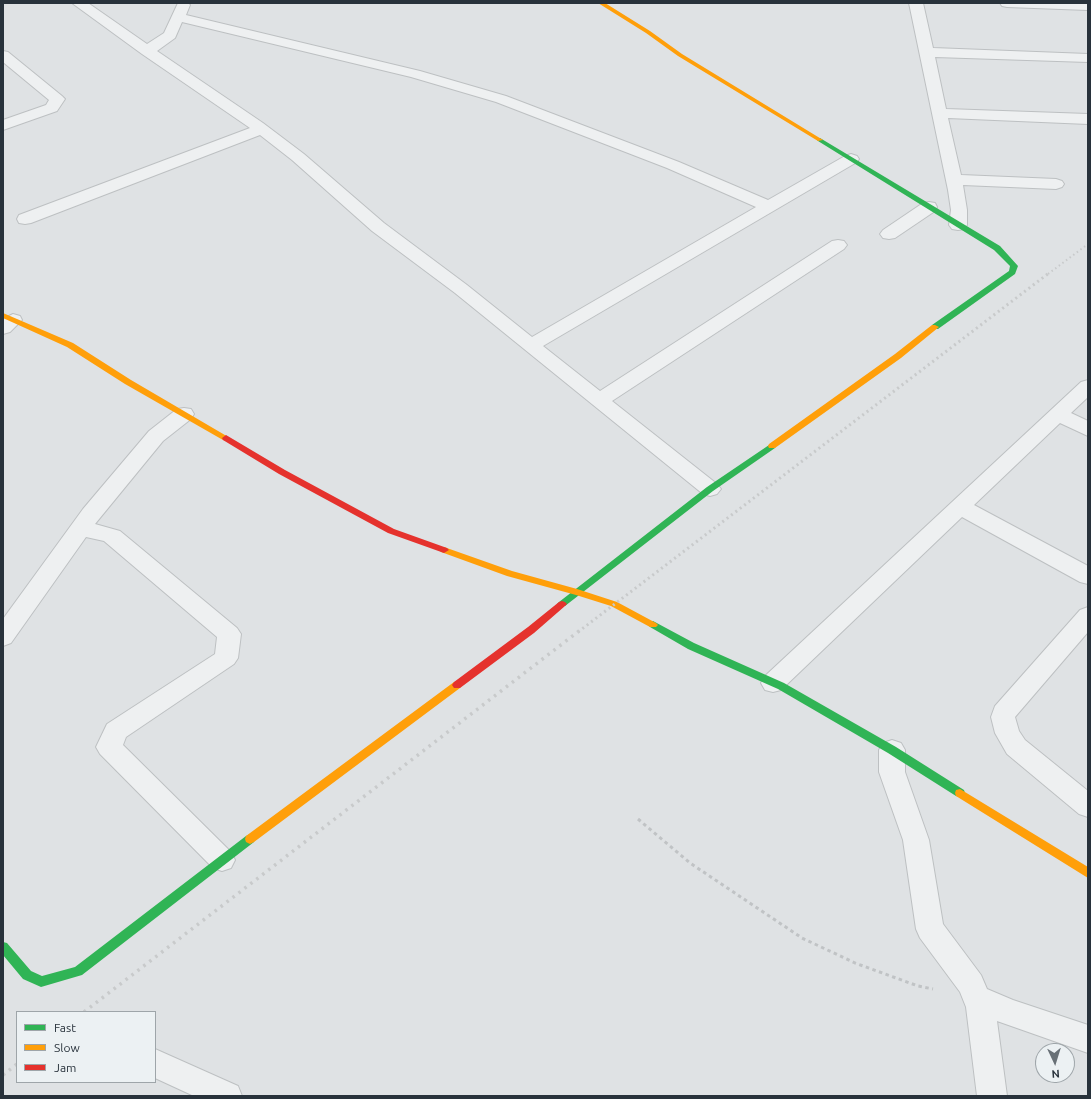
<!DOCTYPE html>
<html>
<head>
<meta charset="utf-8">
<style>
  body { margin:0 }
  #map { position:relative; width:1091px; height:1099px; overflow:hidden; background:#dfe2e4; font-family:Ubuntu,sans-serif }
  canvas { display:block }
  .frame { position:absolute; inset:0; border:4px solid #28323b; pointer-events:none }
  .legend { position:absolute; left:16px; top:1011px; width:140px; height:72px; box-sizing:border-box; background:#ecf1f3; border:1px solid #9ea5a9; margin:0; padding:5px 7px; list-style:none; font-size:12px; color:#28323b }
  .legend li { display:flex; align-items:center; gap:8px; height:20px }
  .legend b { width:20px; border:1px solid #9ea5a9 }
  .north { position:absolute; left:1035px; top:1043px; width:40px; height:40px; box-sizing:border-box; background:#ecf1f3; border:1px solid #9ea5a9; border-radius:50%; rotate:176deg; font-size:11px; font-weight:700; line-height:16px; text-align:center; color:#28323b }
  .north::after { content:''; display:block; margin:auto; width:14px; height:18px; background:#687076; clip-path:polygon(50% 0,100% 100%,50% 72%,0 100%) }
</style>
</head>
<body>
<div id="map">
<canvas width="1091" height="1099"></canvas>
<div class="frame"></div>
<ul class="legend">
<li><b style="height:5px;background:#30b455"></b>Fast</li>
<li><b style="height:5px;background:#ff9f0a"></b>Slow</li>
<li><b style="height:5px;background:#e5322d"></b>Jam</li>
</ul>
<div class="north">N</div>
</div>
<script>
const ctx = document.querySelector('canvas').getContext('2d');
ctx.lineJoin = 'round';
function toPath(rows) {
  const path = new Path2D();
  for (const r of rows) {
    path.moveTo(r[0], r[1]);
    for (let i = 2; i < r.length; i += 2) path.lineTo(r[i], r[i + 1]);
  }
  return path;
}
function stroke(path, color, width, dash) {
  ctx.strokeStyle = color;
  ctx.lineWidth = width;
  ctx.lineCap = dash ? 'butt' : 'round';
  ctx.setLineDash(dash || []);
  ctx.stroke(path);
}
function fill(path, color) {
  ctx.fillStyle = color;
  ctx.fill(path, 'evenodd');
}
const street = toPath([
  [72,3,88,3,147,44,164,33,178,3,188,3,190,5,186,15,420,71,506,96,679,162,768,200,845,156,851,154,857,156,859,159,857,162,543,346,600,391,832,241,838,240,844,241,847,245,844,249,612,401,717,484,721,489,717,494,710,496,703,494,455,293,372,231,292,160,260,135,31,223,25,224,19,223,17,219,19,215,250,128,142,54,72,3],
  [182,22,411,77,496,102,667,168,756,207,532,337,467,285,384,223,304,154,263,123,157,51,175,38,182,22],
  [909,3,923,3,933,48,1088,54,1088,62,935,57,946,109,1088,114,1088,124,948,118,961,175,1056,179,1062,181,1064,184,1062,187,1056,189,963,185,967,210,967,225,964,229,958,230,952,229,949,225,951,210,948,190,909,3],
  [1000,3,1088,3,1088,10,1007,7,1002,6,1000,3],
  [3,51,8,52,62,96,65,99,57,111,3,130,3,120,46,105,49,100,3,62,3,51],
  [929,202,935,203,937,207,935,211,895,238,889,239,883,238,880,234,883,230,923,203,929,202],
  [13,314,20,316,22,320,10,332,3,334,3,319,13,314],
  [1088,380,1088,397,1071,413,1088,421,1088,436,1060,423,974,505,1088,566,1088,584,1080,582,962,517,781,690,773,692,765,690,761,683,765,676,1081,382,1088,380],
  [184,408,191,409,194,414,191,419,163,441,95,524,120,531,237,628,241,634,238,658,234,664,126,737,123,745,231,852,235,860,231,868,222,871,213,868,100,754,96,747,107,724,215,654,217,637,104,541,86,537,11,643,3,646,3,619,83,509,149,431,177,409,184,408],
  [1088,607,1088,632,1015,717,1019,731,1025,740,1088,791,1088,817,1079,814,1007,754,995,733,991,717,995,706,1080,610,1088,607],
  [892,740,901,743,905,750,905,772,929,840,943,924,981,975,987,989,1013,1000,1088,1025,1088,1053,997,1021,1007,1096,977,1096,966,1007,960,992,920,938,916,929,903,840,879,772,879,750,883,743,892,740],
  [155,1049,238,1086,242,1096,194,1096,155,1078,155,1049]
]);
stroke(street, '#bdc0c2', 2);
stroke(toPath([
  [638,819,690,863,802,938,855,963,918,986,933,989]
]), '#c0c3c5', 3, [3.5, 3.5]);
fill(street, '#eef0f1');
fill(toPath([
  [820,138,1000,246,1018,266,1015,274,938,329,932,329,932,325,1009,271,1010,266,994,250,818,141,817,140,820,138],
  [772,443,776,446,775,448,713,491,565,606,559,606,557,604,559,602,707,487,772,443],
  [653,621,694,643,784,683,896,747,964,790,965,793,964,796,960,797,956,796,888,753,778,689,688,649,650,627,648,625,650,623,653,621],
  [250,834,254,836,255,839,254,842,82,975,41,987,23,979,3,955,3,942,7,943,31,971,42,976,75,967,246,836,250,834]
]), '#30b455');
fill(toPath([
  [598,3,605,3,650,31,682,54,823,140,818,141,678,56,646,33,598,3],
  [3,313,73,343,131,380,230,438,226,441,223,440,125,384,67,347,3,318,3,313],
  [932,325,935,325,939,327,901,358,775,448,769,448,768,446,769,444,895,354,932,325],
  [444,547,512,571,577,589,617,602,656,623,658,625,656,627,650,627,611,606,576,595,507,576,441,552,439,550,444,547],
  [457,681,460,682,462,685,460,688,254,842,250,844,246,842,245,839,246,836,454,682,457,681],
  [960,789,1088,867,1088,878,956,796,955,793,956,790,960,789]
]), '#ff9f0a');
fill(toPath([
  [226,435,285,470,394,529,447,548,449,550,444,553,388,533,279,474,223,440,222,438,226,435],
  [562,601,565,602,567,604,565,606,534,633,460,688,454,688,452,685,454,682,528,627,559,602,562,601]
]), '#e5322d');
stroke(toPath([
  [1048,274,1088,244]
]), '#c8cacb', 2, [1.5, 3]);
stroke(toPath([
  [578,632,1049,273]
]), '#c8cacb', 3, [2, 3.5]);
stroke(toPath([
  [84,1012,579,631],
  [3,1075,17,1064]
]), '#c8cacb', 3.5, [2.5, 5]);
</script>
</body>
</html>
